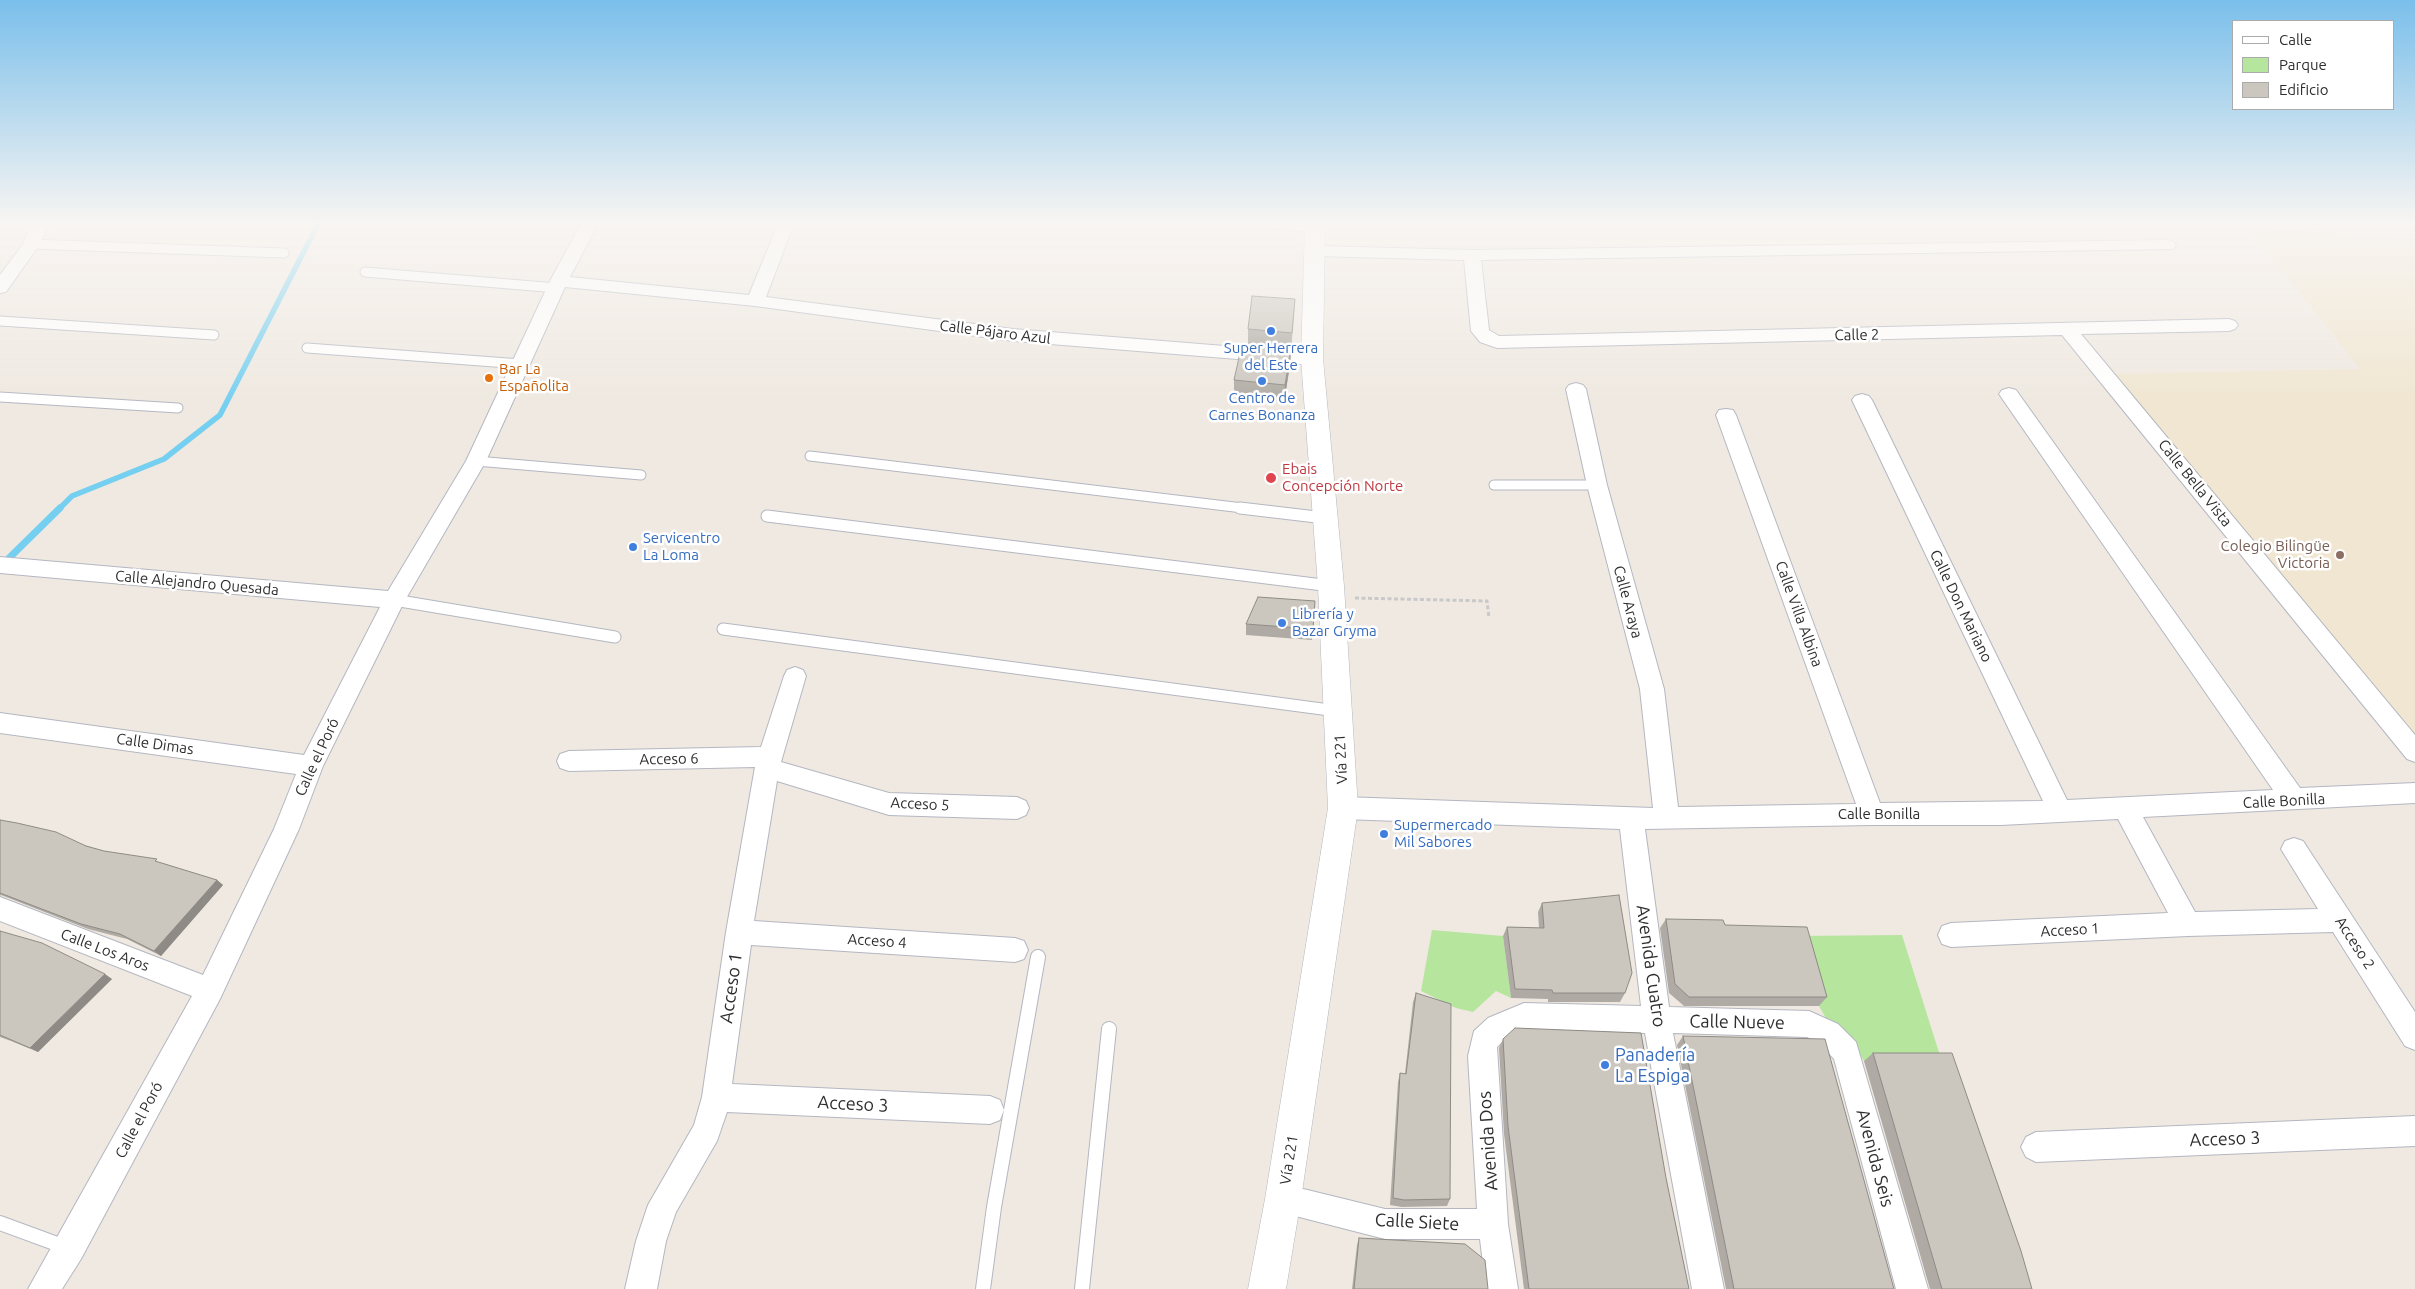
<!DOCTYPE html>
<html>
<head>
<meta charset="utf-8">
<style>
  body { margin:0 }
  #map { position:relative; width:2415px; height:1289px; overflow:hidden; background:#efe9e1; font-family:Ubuntu,sans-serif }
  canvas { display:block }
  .legend { position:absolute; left:2232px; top:20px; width:162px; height:90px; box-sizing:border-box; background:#fff; border:1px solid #ababab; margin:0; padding:6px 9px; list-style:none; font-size:15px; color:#2e2e2e }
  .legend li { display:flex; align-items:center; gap:10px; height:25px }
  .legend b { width:25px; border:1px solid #ababab }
</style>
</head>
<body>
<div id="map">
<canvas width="2415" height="1289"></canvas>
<ul class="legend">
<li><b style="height:6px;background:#fff"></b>Calle</li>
<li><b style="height:14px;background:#b6e59e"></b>Parque</li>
<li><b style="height:14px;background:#cbc7bf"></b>Edificio</li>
</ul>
</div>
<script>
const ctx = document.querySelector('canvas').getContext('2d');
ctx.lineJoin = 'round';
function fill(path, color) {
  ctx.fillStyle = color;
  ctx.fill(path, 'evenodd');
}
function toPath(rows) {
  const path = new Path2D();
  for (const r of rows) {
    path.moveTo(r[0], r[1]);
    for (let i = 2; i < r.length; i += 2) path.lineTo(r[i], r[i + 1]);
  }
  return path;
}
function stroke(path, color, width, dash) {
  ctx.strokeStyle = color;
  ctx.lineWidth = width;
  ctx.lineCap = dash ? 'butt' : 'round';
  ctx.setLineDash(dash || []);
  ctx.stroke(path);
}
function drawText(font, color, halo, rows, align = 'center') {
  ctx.font = font + ' Ubuntu,sans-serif';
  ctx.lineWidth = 5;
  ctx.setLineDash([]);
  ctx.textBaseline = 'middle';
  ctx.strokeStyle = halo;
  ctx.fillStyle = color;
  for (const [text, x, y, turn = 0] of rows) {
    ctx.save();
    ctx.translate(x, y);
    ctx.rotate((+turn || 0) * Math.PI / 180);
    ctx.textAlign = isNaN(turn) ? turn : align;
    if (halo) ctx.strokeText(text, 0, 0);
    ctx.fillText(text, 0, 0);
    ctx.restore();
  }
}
fill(toPath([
  [2247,226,2415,239,2415,737,2113,374,2360,369]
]), '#f0e6d1');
fill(toPath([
  [1432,930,1503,936,1511,998,1496,991,1473,1012,1456,1008,1421,991],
  [1902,935,1942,1062,1864,1061,1852,1041,1827,1020,1819,1006,1800,936]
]), '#b6e59e');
stroke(toPath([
  [59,509,72,496,164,459,220,415,318,224]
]), '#75cff0', 5.5);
stroke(toPath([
  [0,567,60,508]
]), '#75cff0', 7);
const laneFar2 = toPath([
  [1273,224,1315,228],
  [31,244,284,253],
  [365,272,557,288],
  [0,321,214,335],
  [307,348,521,364],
  [0,397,178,408],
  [810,456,1251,509],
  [476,461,641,475],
  [1494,485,1597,485]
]);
const laneFar1 = toPath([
  [1240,508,1325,518],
  [767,516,1331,586],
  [394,600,615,637],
  [723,629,1337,711]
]);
const lane = toPath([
  [0,1223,68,1248],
  [983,1289,994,1207,1038,957],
  [1082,1289,1109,1029]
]);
const street = toPath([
  [32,224,49,224,40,244,6,292,0,293,0,275,23,244,32,224],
  [581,224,598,224,570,277,749,295,778,224,794,224,766,297,1013,329,1312,353,1319,355,1321,359,1319,363,1312,365,1013,341,755,306,565,287,486,461,404,602,323,766,299,829,220,999,81,1259,62,1289,28,1289,192,996,0,921,0,897,203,975,274,829,296,774,0,733,0,713,304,755,380,607,0,573,0,557,388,591,466,461,550,281,581,224],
  [2167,240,2173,241,2176,245,2173,249,1481,260,1489,330,1499,336,2229,319,2235,321,2238,325,2235,329,2229,331,2081,334,2415,735,2415,762,2407,759,2062,335,1497,348,1480,342,1471,331,1464,260,1316,256,1310,255,1307,251,1310,247,1316,246,1472,250,2167,240],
  [1576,383,1583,385,1586,389,1607,485,1664,689,1678,807,1856,804,1716,415,1719,410,1726,409,1733,410,1736,415,1880,803,2043,801,1852,400,1855,396,1862,394,1869,396,1872,400,2067,800,2273,790,1999,394,2002,390,2009,388,2016,390,2300,788,2415,783,2415,803,2143,817,2195,912,2318,909,2281,849,2285,841,2294,838,2303,841,2415,1012,2415,1050,2405,1046,2333,932,2188,936,1951,947,1942,944,1938,935,1942,926,1951,923,2168,913,2118,819,2001,825,1872,825,1645,829,1669,1007,1809,1011,1838,1024,1856,1042,1928,1289,1896,1289,1834,1059,1818,1042,1807,1037,1673,1033,1724,1289,1692,1289,1645,1033,1525,1029,1508,1036,1497,1047,1508,1224,1518,1289,1486,1289,1480,1239,1385,1239,1272,1210,1268,1199,1272,1188,1283,1184,1385,1209,1477,1209,1468,1056,1474,1031,1488,1018,1524,1003,1641,1006,1620,829,1343,819,1334,815,1331,808,1334,801,1343,797,1653,808,1640,689,1587,485,1566,389,1569,385,1576,383],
  [795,667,803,670,806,676,781,762,889,793,1017,797,1026,801,1029,808,1026,815,1017,819,889,815,777,781,754,921,1015,938,1024,941,1028,950,1024,959,1015,962,751,945,732,1084,990,1096,1000,1100,1004,1110,1000,1120,990,1124,727,1112,717,1141,676,1212,666,1241,657,1289,625,1289,636,1241,648,1205,694,1125,702,1097,726,932,755,767,569,771,560,768,557,761,560,754,569,751,761,747,784,676,787,670,795,667],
  [2415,1116,2415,1146,2036,1162,2026,1157,2021,1147,2026,1137,2036,1132,2415,1116]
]);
const secondary = toPath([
  [1305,224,1325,224,1323,359,1344,586,1358,808,1301,1199,1286,1289,1248,1289,1265,1199,1328,808,1318,586,1301,359,1305,224]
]);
stroke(laneFar2, '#b4b7c1', 11);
stroke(laneFar1, '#b4b7c1', 13);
stroke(lane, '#b4b7c1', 16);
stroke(street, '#b4b7c1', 2);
stroke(secondary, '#b4b7c1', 1);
stroke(toPath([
  [1355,598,1487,601,1489,618]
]), '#c9c9c9', 3, [4, 2.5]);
stroke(laneFar2, '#fff', 9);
stroke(laneFar1, '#fff', 11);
stroke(lane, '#fff', 14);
fill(street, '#fff');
fill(secondary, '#fff');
fill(toPath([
  [1295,299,1290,365,1284,402,1234,396,1234,380,1248,345,1248,329],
  [1246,624,1313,629,1312,640,1246,635],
  [0,820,104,851,162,863,217,880,223,885,161,956,127,939,88,929,1,895,0,896],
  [1542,903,1625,993,1620,1002,1548,1002,1548,999,1511,998,1503,936,1507,927,1539,928,1538,912],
  [1666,919,1725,925,1827,997,1819,1006,1684,1006,1669,993,1660,928],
  [0,931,112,979,38,1052,11,1041,0,1037],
  [1416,993,1450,1199,1447,1206,1402,1207,1390,1205,1398,1082,1400,1073,1405,1074,1413,1002],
  [1683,1036,1894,1289,1726,1289,1677,1045],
  [1503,1039,1666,1178,1689,1289,1524,1289,1504,1134,1499,1048],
  [1873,1053,2032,1289,1930,1289,1864,1061],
  [1359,1238,1488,1289,1352,1289,1357,1245]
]), '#afaba4');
fill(toPath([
  [1291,348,1290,365,1284,402,1285,385],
  [217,880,223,885,161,956,154,951],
  [105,974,112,979,38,1052,30,1048]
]), '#8e8b86');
const building = toPath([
  [1252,296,1295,299,1292,333,1248,329,1252,296],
  [1242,344,1291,348,1285,385,1234,380,1242,344],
  [1258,597,1315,601,1313,629,1246,624,1258,597],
  [0,820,17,823,56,832,86,846,104,851,157,859,155,861,217,880,154,951,120,934,81,924,0,893,0,820],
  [1619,895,1632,973,1625,993,1553,993,1552,990,1515,989,1507,927,1544,928,1542,903,1619,895],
  [1666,919,1723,920,1725,925,1807,927,1827,997,1689,997,1675,984,1666,919],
  [0,931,42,943,105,974,30,1048,0,1035,0,931],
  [1416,993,1451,1004,1450,1199,1404,1200,1393,1198,1400,1073,1406,1074,1416,993],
  [1515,1028,1641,1033,1666,1178,1689,1289,1529,1289,1508,1126,1503,1039,1515,1028],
  [1683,1036,1825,1039,1894,1289,1734,1289,1683,1036],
  [1873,1053,1952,1053,2021,1251,2032,1289,1942,1289,1873,1053],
  [1359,1238,1465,1244,1485,1260,1488,1289,1354,1289,1359,1238]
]);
fill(building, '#cbc7bf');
stroke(building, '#8e8b86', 1);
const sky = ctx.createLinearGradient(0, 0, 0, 405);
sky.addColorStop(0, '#7abfeb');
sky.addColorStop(0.55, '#f8f5f2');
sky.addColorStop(1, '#f8f5f200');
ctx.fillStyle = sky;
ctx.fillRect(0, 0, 2415, 405);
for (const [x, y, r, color] of [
  [1271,331,5,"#3f7fe0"],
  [489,378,5,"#e8710a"],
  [1262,381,5,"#3f7fe0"],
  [1271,478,6,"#e0444e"],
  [633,547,5,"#3f7fe0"],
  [2340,555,5,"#8d6e63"],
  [1282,623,5,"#3f7fe0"],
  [1384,834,5,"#3f7fe0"],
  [1605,1065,5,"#3f7fe0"]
]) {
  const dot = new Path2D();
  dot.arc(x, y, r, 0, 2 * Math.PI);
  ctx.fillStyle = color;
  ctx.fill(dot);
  stroke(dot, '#fff', 2);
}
drawText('15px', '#2e2e2e', '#fff', [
  ["Calle Pájaro Azul",995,332,7],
  ["Calle 2",1857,335,-1],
  ["Calle Bella Vista",2195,483,51],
  ["Calle Alejandro Quesada",197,583,5],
  ["Calle Araya",1628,602,75],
  ["Calle Don Mariano",1961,606,64],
  ["Calle Villa Albina",1799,614,70],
  ["Calle Dimas",155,744,8],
  ["Calle el Poró",317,757,-65],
  ["Acceso 6",669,759,-1],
  ["Vía 221",1341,759,-93],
  ["Calle Bonilla",2284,801,-3],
  ["Acceso 5",920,804,3],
  ["Calle Bonilla",1879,814],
  ["Acceso 1",2070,930,-3],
  ["Acceso 4",877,941,4],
  ["Acceso 2",2355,943,57],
  ["Calle Los Aros",105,950,21],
  ["Calle el Poró",139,1120,-62],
  ["Vía 221",1289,1160,-81]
]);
drawText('15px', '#366cbe', '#fff', [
  ["Super Herrera",1271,348,"center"],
  ["del Este",1271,365,"center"],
  ["Centro de",1262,398,"center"],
  ["Carnes Bonanza",1262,415,"center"],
  ["Servicentro",643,538],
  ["La Loma",643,555],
  ["Librería y",1292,614],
  ["Bazar Gryma",1292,631],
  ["Supermercado",1394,825],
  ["Mil Sabores",1394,842]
], 'left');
drawText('15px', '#c56008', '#fff', [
  ["Bar La",499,369],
  ["Españolita",499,386]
], 'left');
drawText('15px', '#be3a42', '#fff', [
  ["Ebais",1282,469],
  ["Concepción Norte",1282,486]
], 'left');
drawText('15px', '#785e54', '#fff', [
  ["Colegio Bilingüe",2330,546],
  ["Victoria",2330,563]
], 'right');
drawText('18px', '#2e2e2e', '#fff', [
  ["Avenida Cuatro",1651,966,82],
  ["Acceso 1",731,988,-82],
  ["Calle Nueve",1737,1022,1],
  ["Acceso 3",853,1104,3],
  ["Acceso 3",2225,1139,-2],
  ["Avenida Dos",1488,1141,-94],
  ["Avenida Seis",1875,1158,75],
  ["Calle Siete",1417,1222,3]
]);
drawText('18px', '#366cbe', '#fff', [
  ["Panadería",1615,1055],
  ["La Espiga",1615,1076]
], 'left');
</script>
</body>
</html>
